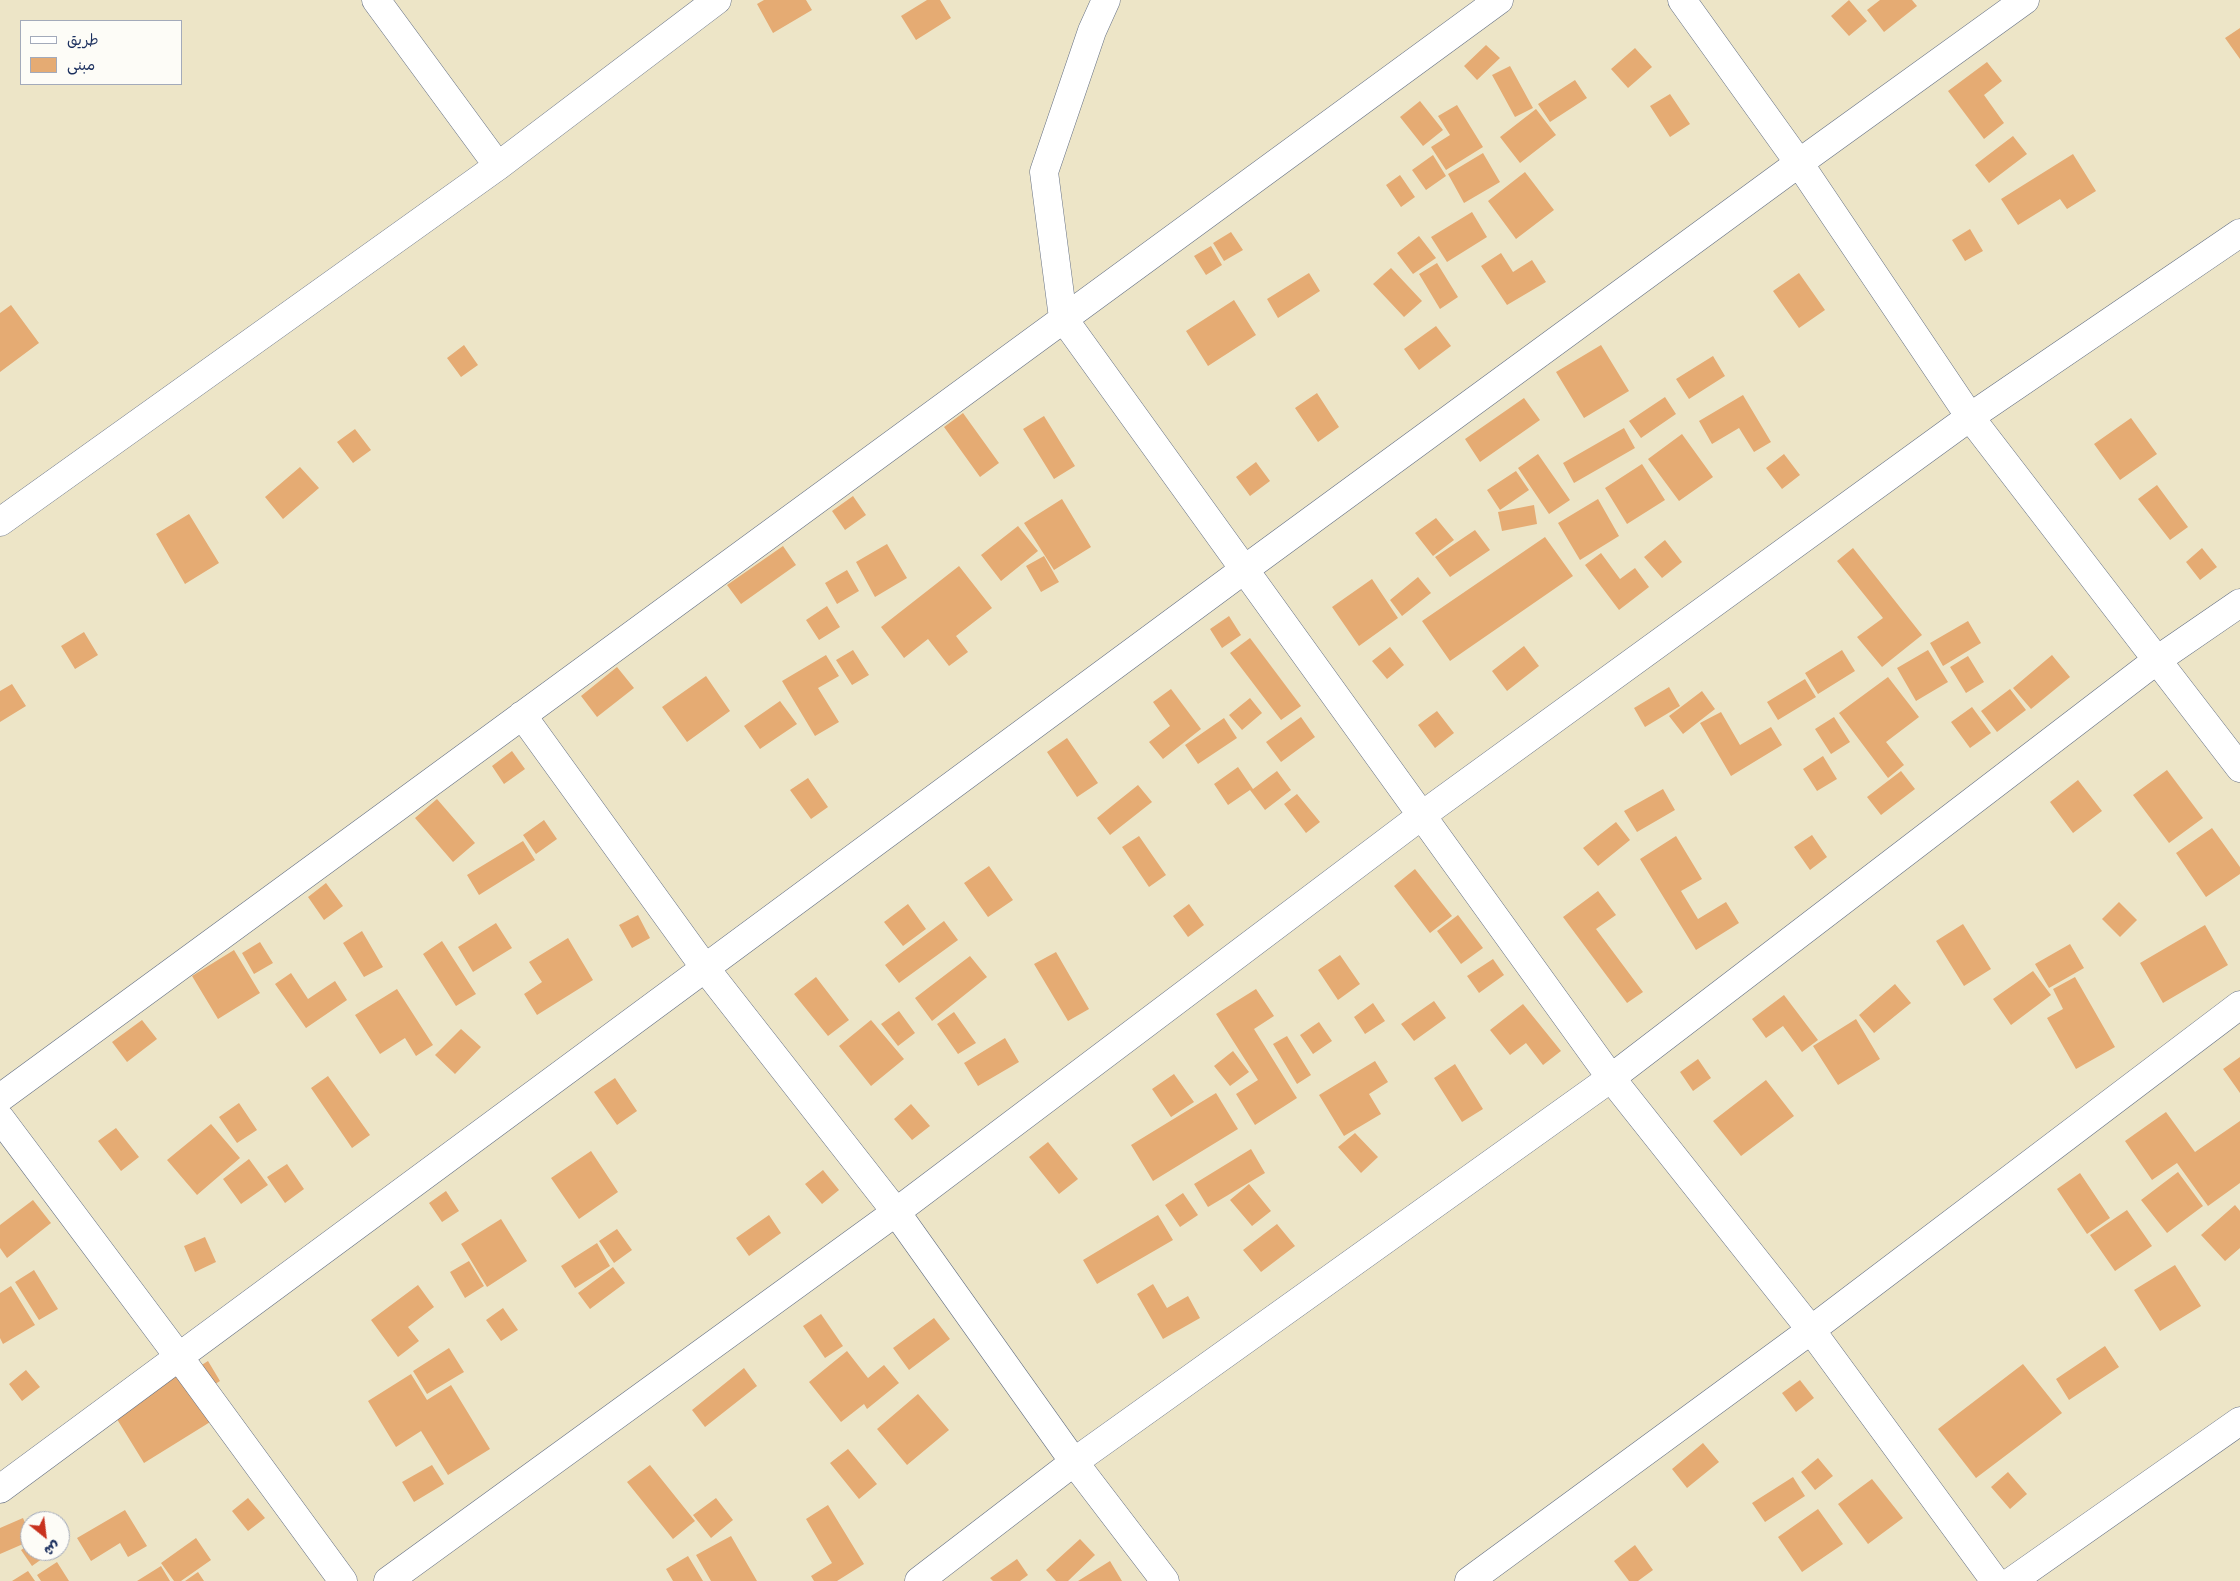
<!DOCTYPE html>
<html>
<head>
<meta charset="utf-8">
<style>
  body { margin:0 }
  #map { position:relative; width:2240px; height:1581px; overflow:hidden; background:#ede5c7; font-family:Sriracha,"Playpen Sans Arabic",sans-serif }
  canvas { display:block }
  .legend { position:absolute; left:20px; top:20px; width:162px; height:65px; box-sizing:border-box; background:#fdfcf7; border:1px solid #a3aaba; margin:0; padding:6px 9px; list-style:none; font-size:15px; color:#1b2f5e }
  .legend li { display:flex; align-items:center; gap:10px; height:25px }
  .legend b { width:25px; border:1px solid #a3aaba }
  .north { position:absolute; left:20px; top:1511px; width:50px; height:50px; box-sizing:border-box; background:#fdfcf7; border:1px solid #a3aaba; border-radius:50%; rotate:151deg; font-size:14px; font-weight:700; line-height:20px; text-align:center; color:#1b2f5e }
  .north::after { content:''; display:block; margin:auto; width:18px; height:22px; background:#c8321e; clip-path:polygon(50% 0,100% 100%,50% 72%,0 100%) }
</style>
</head>
<body>
<div id="map">
<canvas width="2240" height="1581"></canvas>
<ul class="legend">
<li><b style="height:6px;background:#fff"></b>طريق</li>
<li><b style="height:14px;background:#e5ab73"></b>مبنى</li>
</ul>
<div class="north">ش</div>
</div>
<script>
const ctx = document.querySelector('canvas').getContext('2d');
ctx.lineJoin = 'round';
function fill(path, color) {
  ctx.fillStyle = color;
  ctx.fill(path, 'evenodd');
}
function toPath(rows) {
  const path = new Path2D();
  for (const r of rows) {
    path.moveTo(r[0], r[1]);
    for (let i = 2; i < r.length; i += 2) path.lineTo(r[i], r[i + 1]);
  }
  return path;
}
function stroke(path, color, width, dash) {
  ctx.strokeStyle = color;
  ctx.lineWidth = width;
  ctx.lineCap = dash ? 'butt' : 'round';
  ctx.setLineDash(dash || []);
  ctx.stroke(path);
}
fill(toPath([
  [764,0,806,0,812,10,773,33,757,4],
  [927,0,940,0,951,18,916,40,901,16],
  [1849,0,1867,21,1849,36,1831,16],
  [1880,0,1912,0,1917,6,1884,32,1867,10],
  [2240,28,2240,59,2225,38],
  [1486,45,1500,58,1477,80,1464,66],
  [1635,48,1652,67,1628,88,1611,69],
  [1987,62,2002,81,1984,95,2004,123,1984,139,1948,91],
  [1510,66,1533,108,1515,117,1492,75],
  [1575,80,1587,98,1550,122,1538,104],
  [1670,94,1690,124,1670,137,1650,106],
  [1420,101,1443,130,1423,146,1400,117],
  [1457,105,1483,147,1446,170,1431,147,1450,135,1438,116],
  [1536,109,1556,135,1520,163,1500,137],
  [2013,136,2027,154,1989,183,1975,165],
  [1483,153,1500,182,1464,203,1448,174],
  [2073,154,2096,191,2067,209,2060,199,2018,225,2001,199],
  [1433,155,1446,176,1426,190,1412,170],
  [1525,172,1554,210,1516,239,1488,201],
  [1400,175,1415,197,1401,207,1386,185],
  [1472,212,1487,237,1447,262,1431,237],
  [1970,229,1983,251,1965,261,1952,240],
  [1231,232,1243,250,1224,261,1213,243],
  [1419,236,1436,258,1413,274,1397,253],
  [1211,246,1222,265,1206,275,1194,256],
  [1501,253,1513,272,1532,260,1546,282,1507,305,1481,266],
  [1437,263,1458,297,1440,309,1419,274],
  [1391,268,1422,301,1404,317,1373,284],
  [1309,273,1320,291,1278,318,1267,299],
  [1799,273,1825,310,1799,328,1773,291],
  [1234,300,1256,335,1208,366,1186,331],
  [11,305,39,343,0,372,0,313],
  [1436,326,1451,346,1419,370,1404,349],
  [464,345,478,365,461,377,447,358],
  [1601,345,1629,391,1584,418,1556,372],
  [1713,356,1725,376,1689,399,1676,379],
  [1317,393,1339,427,1318,442,1295,408],
  [1743,395,1771,442,1754,452,1739,428,1712,444,1699,421],
  [1665,397,1676,414,1641,438,1629,421],
  [1524,398,1540,420,1480,462,1465,439],
  [963,413,999,463,980,477,944,427],
  [1044,416,1075,466,1054,479,1023,429],
  [2131,418,2157,454,2120,480,2094,444],
  [1624,428,1635,448,1574,483,1563,463],
  [355,429,371,450,353,463,337,442],
  [1682,434,1713,477,1679,501,1648,459],
  [1538,454,1570,500,1549,514,1518,468],
  [1784,454,1800,475,1782,489,1766,468],
  [1256,462,1270,481,1250,496,1236,477],
  [1642,464,1665,500,1627,524,1605,488],
  [300,467,319,488,283,519,265,497],
  [1516,471,1529,490,1500,510,1487,490],
  [2157,485,2188,527,2170,540,2138,499],
  [853,496,866,515,845,530,832,511],
  [1062,499,1091,547,1054,570,1024,523],
  [1598,499,1619,536,1580,560,1558,523],
  [1534,505,1537,524,1502,531,1498,512],
  [189,514,219,563,185,584,156,534],
  [1436,518,1454,540,1433,556,1415,533],
  [1018,526,1038,551,1001,581,981,555],
  [1475,530,1490,550,1450,577,1435,557],
  [1545,537,1573,576,1450,661,1422,621],
  [1665,540,1682,562,1662,578,1644,557],
  [887,544,907,578,875,597,856,562],
  [783,546,796,565,741,604,727,585],
  [1853,548,1922,635,1882,667,1857,637,1883,618,1837,561],
  [2202,548,2217,567,2200,580,2186,562],
  [1601,553,1620,579,1635,568,1649,587,1619,610,1585,565],
  [1044,556,1059,582,1041,592,1026,566],
  [959,566,992,608,956,636,968,652,949,666,928,639,904,658,881,627],
  [847,570,859,591,837,604,825,583],
  [1418,577,1431,593,1402,616,1390,600],
  [1372,579,1398,618,1359,646,1332,607],
  [827,606,840,627,819,640,806,620],
  [1229,616,1241,635,1222,648,1210,629],
  [1968,621,1981,643,1943,666,1930,643],
  [84,632,98,655,75,669,61,646],
  [1250,638,1301,706,1281,720,1230,653],
  [1524,646,1539,666,1507,691,1492,671],
  [1390,647,1404,665,1387,679,1372,661],
  [853,650,869,675,852,685,836,660],
  [1842,650,1855,671,1818,694,1805,673],
  [1928,650,1948,682,1916,701,1897,668],
  [826,655,839,676,818,688,839,722,815,736,782,681],
  [2052,655,2070,677,2031,709,2013,688],
  [1968,656,1984,682,1966,693,1950,667],
  [617,667,634,688,597,717,581,696],
  [706,676,730,711,687,742,662,707],
  [1888,677,1919,717,1886,742,1904,765,1888,778,1839,713],
  [1805,679,1816,697,1778,720,1767,702],
  [12,684,26,706,0,722,0,691],
  [1669,687,1680,706,1645,727,1634,708],
  [1171,689,1201,729,1163,759,1149,742,1170,726,1153,702],
  [2010,689,2026,710,1997,732,1981,711],
  [1702,691,1715,709,1683,734,1669,716],
  [1250,698,1262,713,1242,730,1229,715],
  [780,701,797,724,760,749,744,726],
  [1972,707,1991,733,1970,748,1951,722],
  [1437,711,1454,733,1435,748,1418,725],
  [1721,712,1740,745,1771,727,1782,745,1731,776,1700,723],
  [1301,717,1315,737,1281,762,1266,742],
  [1834,717,1850,742,1831,754,1815,729],
  [1224,718,1237,738,1198,764,1185,745],
  [1067,738,1098,783,1077,797,1047,752],
  [512,751,525,769,504,784,492,766],
  [1823,756,1837,779,1817,791,1803,769],
  [1238,767,1253,789,1277,771,1291,790,1265,810,1250,790,1228,805,1214,784],
  [2167,770,2203,818,2169,843,2133,795],
  [1901,771,1915,789,1881,815,1867,797],
  [808,778,828,807,811,819,790,790],
  [2078,780,2102,811,2073,833,2050,802],
  [1138,785,1152,802,1110,835,1097,818],
  [1663,789,1675,810,1637,832,1624,811],
  [1297,794,1320,822,1306,833,1284,804],
  [437,799,475,843,453,862,415,818],
  [544,820,557,839,536,854,523,835],
  [1616,822,1630,840,1598,866,1583,848],
  [2212,828,2240,867,2240,874,2206,897,2176,853],
  [1812,835,1827,857,1810,870,1794,847],
  [1139,836,1166,875,1149,887,1122,847],
  [1676,836,1702,879,1681,891,1698,919,1726,902,1739,923,1696,950,1640,859],
  [523,841,535,860,479,895,467,875],
  [989,866,1013,900,988,917,964,883],
  [1415,869,1452,916,1430,933,1394,886],
  [326,883,343,906,324,920,308,897],
  [1598,891,1616,915,1596,929,1643,992,1627,1003,1563,917],
  [2119,902,2137,920,2120,937,2102,919],
  [908,904,926,929,903,946,884,922],
  [1189,904,1204,925,1188,937,1173,916],
  [638,915,650,938,632,948,619,925],
  [1458,915,1483,948,1461,964,1437,931],
  [944,921,958,940,899,983,885,965],
  [496,923,512,948,473,972,458,947],
  [1963,924,1991,969,1964,986,1936,941],
  [2205,925,2228,965,2163,1003,2140,963],
  [362,931,383,967,364,977,343,943],
  [568,938,593,980,537,1015,524,994,542,982,529,962],
  [442,941,476,994,456,1006,423,954],
  [260,942,273,963,254,974,242,953],
  [2070,944,2084,968,2049,988,2035,964],
  [234,950,260,993,218,1019,192,976],
  [1056,952,1089,1009,1068,1021,1034,964],
  [1340,955,1360,984,1338,1000,1318,970],
  [970,956,987,977,932,1021,915,998],
  [1493,959,1504,975,1479,993,1467,976],
  [2033,971,2051,995,2011,1025,1993,999],
  [291,973,308,999,335,981,347,1000,306,1028,275,984],
  [816,977,849,1020,828,1036,794,994],
  [2075,977,2115,1047,2076,1069,2047,1018,2063,1009,2053,989],
  [1895,984,1911,1003,1874,1033,1859,1015],
  [397,989,433,1045,416,1056,405,1038,380,1054,355,1015],
  [1256,989,1274,1016,1254,1029,1297,1098,1255,1125,1236,1094,1258,1080,1216,1014],
  [1784,995,1818,1040,1802,1052,1783,1026,1766,1038,1752,1019],
  [1434,1001,1446,1018,1414,1041,1401,1024],
  [1373,1003,1385,1021,1365,1034,1354,1017],
  [1523,1004,1561,1051,1543,1065,1526,1043,1510,1055,1490,1030],
  [899,1011,915,1033,898,1046,881,1024],
  [954,1012,976,1043,958,1054,937,1024],
  [1856,1019,1880,1059,1838,1085,1813,1046],
  [142,1020,157,1039,127,1062,112,1042],
  [871,1020,904,1059,871,1086,839,1046],
  [1319,1022,1332,1041,1313,1054,1300,1035],
  [461,1029,481,1047,455,1074,435,1055],
  [1287,1036,1311,1075,1297,1084,1273,1044],
  [1005,1038,1019,1062,978,1086,964,1063],
  [1233,1051,1249,1072,1230,1086,1214,1066],
  [2240,1057,2240,1093,2223,1069],
  [1698,1059,1711,1078,1693,1091,1680,1072],
  [1375,1061,1388,1082,1369,1094,1381,1114,1344,1136,1319,1095],
  [1455,1064,1483,1109,1462,1122,1434,1078],
  [1174,1074,1194,1102,1171,1117,1152,1089],
  [328,1076,370,1135,352,1148,311,1088],
  [615,1078,637,1111,617,1125,594,1092],
  [1766,1080,1794,1116,1741,1156,1713,1121],
  [1216,1093,1238,1129,1153,1181,1131,1145],
  [239,1103,257,1130,237,1143,219,1117],
  [911,1104,930,1126,912,1140,894,1119],
  [2166,1112,2195,1152,2240,1121,2240,1183,2208,1206,2177,1163,2152,1180,2125,1141],
  [211,1124,240,1158,197,1195,167,1160],
  [116,1128,139,1157,121,1171,98,1141],
  [1355,1133,1378,1157,1361,1173,1338,1147],
  [1048,1142,1078,1179,1059,1194,1029,1157],
  [1251,1149,1265,1173,1208,1207,1194,1184],
  [591,1151,618,1192,579,1219,551,1178],
  [249,1159,268,1185,241,1204,223,1179],
  [287,1164,304,1189,285,1203,267,1177],
  [823,1170,839,1190,822,1204,805,1184],
  [2178,1172,2203,1206,2167,1233,2141,1200],
  [2080,1173,2110,1218,2087,1234,2057,1189],
  [1249,1184,1271,1211,1252,1226,1230,1200],
  [446,1191,459,1211,442,1222,429,1203],
  [1183,1193,1198,1215,1180,1227,1165,1205],
  [33,1200,51,1223,7,1258,0,1248,0,1225],
  [2235,1205,2240,1211,2240,1248,2225,1261,2201,1235],
  [2127,1210,2152,1246,2115,1271,2090,1235],
  [769,1215,781,1233,749,1256,736,1238],
  [1158,1215,1173,1240,1097,1284,1083,1260],
  [501,1219,527,1261,487,1287,461,1244],
  [1277,1224,1295,1246,1261,1272,1243,1250],
  [617,1229,632,1250,614,1263,599,1241],
  [205,1237,216,1262,195,1272,184,1246],
  [597,1243,610,1266,575,1288,561,1266],
  [469,1261,484,1286,465,1298,450,1272],
  [2175,1265,2201,1306,2160,1331,2134,1290],
  [613,1267,625,1283,590,1309,578,1293],
  [34,1270,58,1309,39,1320,15,1282],
  [1153,1284,1167,1308,1188,1296,1200,1318,1163,1339,1137,1294],
  [418,1285,434,1307,408,1327,419,1341,398,1357,371,1320],
  [11,1286,35,1325,3,1344,0,1338,0,1293],
  [503,1308,518,1330,501,1341,486,1320],
  [821,1314,843,1346,825,1358,803,1326],
  [934,1318,950,1339,909,1370,893,1348],
  [2105,1346,2119,1367,2069,1400,2056,1379],
  [449,1348,464,1372,427,1394,413,1371],
  [847,1351,868,1378,884,1365,899,1383,867,1409,864,1404,841,1422,809,1382],
  [174,1361,184,1376,208,1361,220,1381,199,1394,215,1419,144,1463,107,1403],
  [2023,1364,2062,1413,1976,1478,1938,1429],
  [744,1368,757,1386,705,1427,692,1410],
  [26,1370,40,1387,22,1401,9,1384],
  [411,1374,427,1400,451,1385,490,1449,448,1475,421,1431,396,1447,368,1401],
  [1800,1380,1814,1398,1796,1412,1782,1393],
  [918,1394,949,1430,907,1465,877,1429],
  [1703,1443,1719,1462,1687,1488,1672,1469],
  [848,1449,877,1484,859,1499,830,1463],
  [1818,1458,1833,1476,1815,1490,1801,1472],
  [432,1465,444,1484,414,1502,402,1482],
  [650,1465,695,1521,673,1539,627,1482],
  [2008,1472,2027,1494,2010,1509,1991,1487],
  [1793,1477,1805,1496,1765,1522,1752,1503],
  [1872,1479,1903,1518,1868,1544,1838,1504],
  [248,1498,265,1518,248,1531,232,1511],
  [716,1498,733,1520,711,1538,693,1515],
  [828,1505,864,1564,837,1581,814,1581,811,1576,832,1563,806,1519],
  [1818,1509,1843,1544,1802,1572,1778,1537],
  [125,1510,147,1546,128,1557,120,1543,91,1561,77,1538],
  [23,1518,30,1535,30,1541,0,1554,0,1528],
  [731,1536,757,1581,711,1581,696,1555],
  [196,1538,211,1560,181,1581,174,1581,161,1563],
  [1080,1539,1095,1555,1068,1581,1056,1581,1046,1570],
  [30,1544,30,1551,53,1551,32,1566,21,1550],
  [1635,1545,1653,1570,1638,1581,1629,1581,1614,1561],
  [688,1556,703,1581,673,1581,666,1569],
  [1017,1559,1028,1575,1020,1581,993,1581,990,1578],
  [1110,1561,1122,1581,1078,1581],
  [57,1562,69,1581,41,1581,37,1575],
  [161,1566,170,1581,137,1581],
  [28,1571,35,1581,12,1581],
  [198,1572,204,1581,185,1581]
]), '#e5ab73');
const street = toPath([
  [376,0,498,166],
  [1106,0,1092,31,1044,172,1063,318,1611,1078,1811,1330,1995,1581],
  [1682,0,1799,163,1970,417,2240,768],
  [0,522,498,166,717,0],
  [522,715,705,968,896,1212,1074,1462,1165,1581],
  [0,1098,1499,0],
  [0,1118,179,1357,343,1581],
  [0,1489,1245,569,1799,163,2025,0],
  [388,1581,896,1212,1421,816,1970,417,2240,233],
  [919,1581,1074,1462,1611,1078,2157,660,2240,603],
  [1469,1581,1811,1330,2240,1005],
  [2012,1581,2240,1421]
]);
stroke(street, '#646f83', 29);
stroke(street, '#fff', 28);
</script>
</body>
</html>
